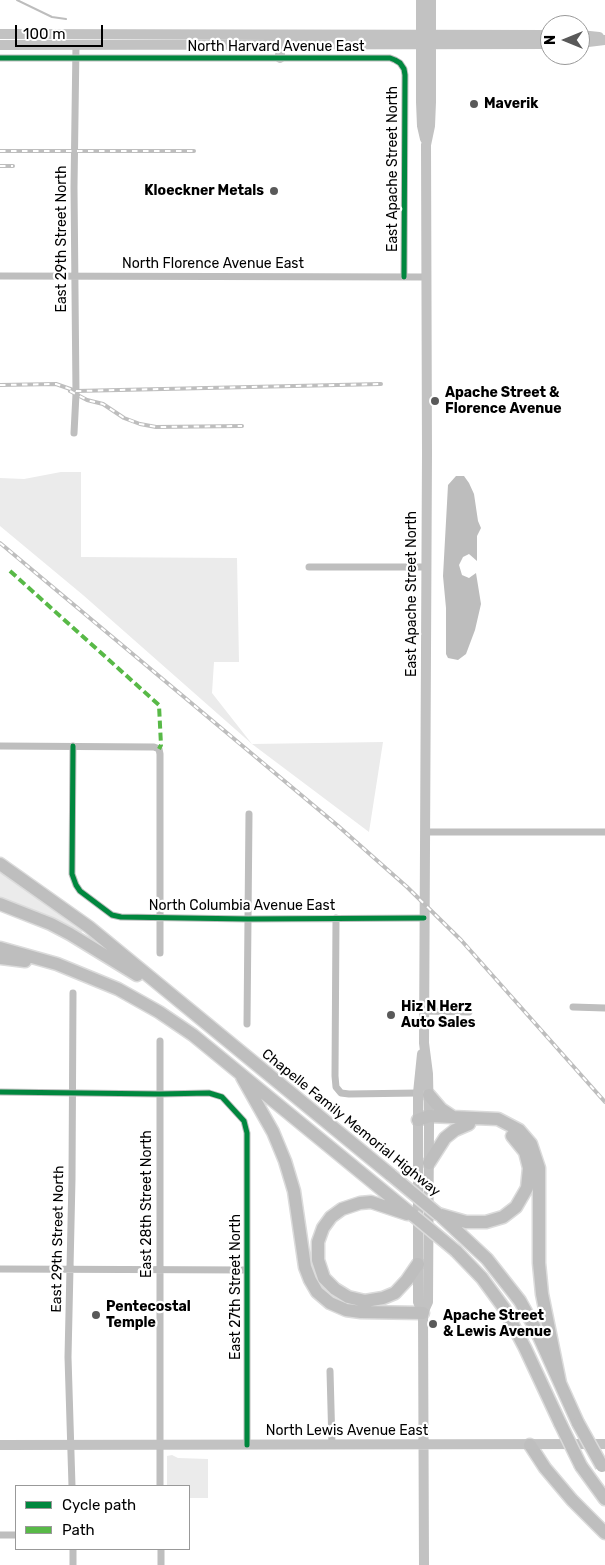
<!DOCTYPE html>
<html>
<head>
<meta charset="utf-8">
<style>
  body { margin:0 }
  #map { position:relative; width:605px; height:1565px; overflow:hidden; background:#fff; font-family:Rubik,sans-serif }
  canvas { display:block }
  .legend { position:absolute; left:15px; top:1485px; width:175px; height:65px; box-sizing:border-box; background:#fff; border:1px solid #999; margin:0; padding:6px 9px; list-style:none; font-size:15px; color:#000 }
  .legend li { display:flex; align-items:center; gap:10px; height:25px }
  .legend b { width:25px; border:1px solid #999 }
  .north { position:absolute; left:540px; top:15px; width:50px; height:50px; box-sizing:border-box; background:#fff; border:1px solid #999; border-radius:50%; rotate:270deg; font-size:14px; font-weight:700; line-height:20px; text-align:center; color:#000 }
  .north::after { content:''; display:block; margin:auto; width:18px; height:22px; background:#595959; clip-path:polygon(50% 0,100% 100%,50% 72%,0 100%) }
  .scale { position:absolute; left:15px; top:25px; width:88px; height:22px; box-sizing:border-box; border:2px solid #000; border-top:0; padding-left:6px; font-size:15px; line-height:18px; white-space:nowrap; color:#000; -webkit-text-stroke:4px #fff; paint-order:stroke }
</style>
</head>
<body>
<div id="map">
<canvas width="605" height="1565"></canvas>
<ul class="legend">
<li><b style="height:6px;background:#00873e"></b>Cycle path</li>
<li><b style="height:6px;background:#58b947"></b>Path</li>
</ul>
<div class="north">N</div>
<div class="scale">100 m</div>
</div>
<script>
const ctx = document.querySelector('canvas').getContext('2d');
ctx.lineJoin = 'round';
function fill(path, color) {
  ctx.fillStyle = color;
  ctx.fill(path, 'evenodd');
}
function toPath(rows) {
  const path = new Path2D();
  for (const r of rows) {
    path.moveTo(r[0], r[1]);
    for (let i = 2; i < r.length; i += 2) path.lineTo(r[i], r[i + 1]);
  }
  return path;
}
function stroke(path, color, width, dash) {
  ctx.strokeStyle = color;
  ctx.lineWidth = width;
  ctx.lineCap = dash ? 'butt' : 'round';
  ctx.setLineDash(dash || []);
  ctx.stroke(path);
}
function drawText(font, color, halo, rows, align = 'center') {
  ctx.font = font + ' Rubik,sans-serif';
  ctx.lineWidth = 4.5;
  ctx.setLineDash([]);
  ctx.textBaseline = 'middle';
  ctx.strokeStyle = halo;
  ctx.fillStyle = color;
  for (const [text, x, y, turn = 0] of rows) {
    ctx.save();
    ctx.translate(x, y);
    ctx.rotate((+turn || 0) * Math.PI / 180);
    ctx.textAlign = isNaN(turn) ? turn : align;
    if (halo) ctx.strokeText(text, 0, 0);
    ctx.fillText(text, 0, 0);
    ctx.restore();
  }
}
fill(toPath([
  [61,472,81,472,81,557,237,558,239,662,214,662,212,693,252,744,383,742,369,832,252,744,83,595,0,526,0,478,24,479],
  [0,870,84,930,79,934,0,900],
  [172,1455,178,1458,208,1459,208,1498,189,1498,189,1486,167,1486,167,1456]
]), '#ebebeb');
fill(toPath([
  [456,476,464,476,469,483,474,494,478,521,481,528,477,536,477,561,469,554,463,557,459,565,462,575,469,578,476,573,481,604,475,630,466,654,458,660,448,658,446,654,446,608,443,576,448,485]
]), '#bdbdbd');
stroke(toPath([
  [17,0,52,17,66,19]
]), '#bdbdbd', 2);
const motorway = toPath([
  [0,864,89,927,391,1175],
  [0,904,51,924,70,934,137,975],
  [0,948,57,964,118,989,159,1012,193,1035,414,1216],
  [0,958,25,961],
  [242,1077,273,1132,285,1161,294,1191,305,1267,310,1280,317,1292,330,1303,346,1310,361,1312,423,1313],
  [429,1095,441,1109,453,1117],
  [418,1120,429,1116,498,1119,519,1130,531,1144,539,1168,539,1263,542,1294,560,1383],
  [429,1163,445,1138,455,1130,469,1124],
  [407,1214,371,1202,360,1203,342,1209,331,1217,323,1228,318,1242,318,1260,324,1278,335,1289,348,1297,365,1301,383,1298,395,1293,407,1280,418,1264],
  [438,1214,466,1222,486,1222,503,1217,516,1207,527,1188,529,1168,525,1152,512,1136],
  [442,1217,487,1259,520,1301,536,1330,578,1423],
  [456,1251,482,1278,504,1308,525,1348,560,1423],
  [530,1445,545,1468,572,1500,605,1533],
  [581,1466,605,1499]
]);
stroke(motorway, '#dbdbdb', 15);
stroke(toPath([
  [0,58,390,58,395,60,400,63,404,69,405,75,404,277],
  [0,276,426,277],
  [74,433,76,394,74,187,76,45],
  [309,567,426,567],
  [0,746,154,747,159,749,160,754,160,953],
  [73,746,72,874,76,885,80,891,112,915,121,917,248,919,424,918],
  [425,832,605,832],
  [336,918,335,1076,336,1087,341,1093,349,1094,418,1093],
  [573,1007,605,1008],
  [424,1011,469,1012],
  [247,1024,249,814],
  [0,1092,160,1094,209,1093,222,1097,244,1121,247,1133,247,1445],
  [0,1269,247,1270],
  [330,1371,332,1445],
  [72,1486,68,1357,72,1179,73,993],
  [160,1486,160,1041],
  [0,1535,16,1535],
  [73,1549,73,1565],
  [161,1549,161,1565]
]), '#bebebe', 7);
stroke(toPath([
  [421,0,421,102,422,126,425,139],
  [0,34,550,35],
  [580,35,599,37],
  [280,40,280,58],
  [580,43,605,40],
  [0,45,550,44],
  [422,1054,418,1093,418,1302,423,1313],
  [0,1445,605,1444],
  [424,1565,423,1313,428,1302,429,1124,428,1074,424,1043,427,454,426,145,430,126,431,102,431,0]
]), '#c2c2c2', 10);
stroke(motorway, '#bebebe', 12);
const rail = toPath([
  [0,151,194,151],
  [0,166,13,166],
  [0,385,56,384,76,391,381,384],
  [70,391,87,400,103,404,124,418,140,424,156,427,242,426],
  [0,543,337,825,407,887,461,940,605,1102]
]);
stroke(rail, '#bebebe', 4);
stroke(rail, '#fff', 2, [5.5]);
const motorwayBridge = toPath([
  [391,1175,438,1214],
  [414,1216,456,1251],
  [560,1423,581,1466],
  [578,1423,602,1466]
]);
stroke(motorwayBridge, '#dbdbdb', 15, []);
stroke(motorwayBridge, '#bebebe', 12);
stroke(toPath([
  [10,571,159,705,161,745,159,749]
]), '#58b947', 4, [8, 4]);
stroke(toPath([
  [0,58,390,58,395,60,400,63,404,69,405,75,404,277],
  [73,746,72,874,76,885,80,891,112,915,121,917,248,919,424,918],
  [0,1092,160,1094,209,1093,222,1097,244,1121,247,1133,247,1445]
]), '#00873e', 5);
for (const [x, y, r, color] of [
  [474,104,5,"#595959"],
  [274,191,5,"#595959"],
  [435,401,5,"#595959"],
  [391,1015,5,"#595959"],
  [96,1315,5,"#595959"],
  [433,1324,5,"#595959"]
]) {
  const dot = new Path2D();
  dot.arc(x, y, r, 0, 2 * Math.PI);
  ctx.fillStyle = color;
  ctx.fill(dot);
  stroke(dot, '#fff', 2);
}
drawText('14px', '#000', '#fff', [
  ["North Harvard Avenue East",276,47],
  ["East Apache Street North",393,169,-90],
  ["East 29th Street North",62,239,-90],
  ["North Florence Avenue East",213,264],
  ["East Apache Street North",412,594,-90],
  ["North Columbia Avenue East",242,906],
  ["Chapelle Family Memorial Highway",351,1123,39],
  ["East 28th Street North",147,1204,-90],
  ["East 29th Street North",58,1239,-89],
  ["East 27th Street North",236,1287,-90],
  ["North Lewis Avenue East",347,1431]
]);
drawText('bold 14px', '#000', '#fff', [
  ["Maverik",484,104],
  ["Kloeckner Metals",264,191,"right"],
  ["Apache Street &",445,393],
  ["Florence Avenue",445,409],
  ["Hiz N Herz",401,1007],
  ["Auto Sales",401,1023],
  ["Pentecostal",106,1307],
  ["Temple",106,1323],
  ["Apache Street",443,1316],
  ["& Lewis Avenue",443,1332]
], 'left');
</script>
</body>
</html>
